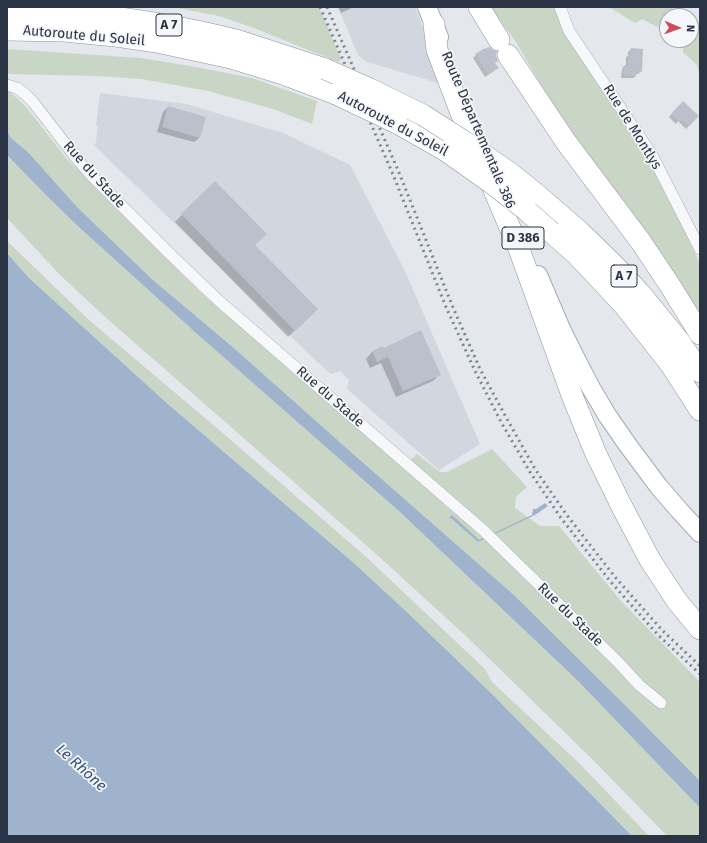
<!DOCTYPE html>
<html>
<head>
<meta charset="utf-8">
<style>
  body { margin:0 }
  #map { position:relative; width:707px; height:843px; overflow:hidden; background:#e4e7ec; font-family:"Fira Sans",sans-serif }
  canvas { display:block }
  .frame { position:absolute; inset:0; border:8px solid #2b3445; pointer-events:none }
  .north { position:absolute; left:659px; top:8px; width:40px; height:40px; box-sizing:border-box; background:#f4f6f9; border:1px solid #a4a8b1; border-radius:50%; rotate:92deg; font-size:11px; font-weight:700; line-height:16px; text-align:center; color:#2b3445 }
  .north::after { content:''; display:block; margin:auto; width:14px; height:18px; background:#d1495b; clip-path:polygon(50% 0,100% 100%,50% 72%,0 100%) }
</style>
</head>
<body>
<div id="map">
<canvas width="707" height="843"></canvas>
<div class="frame"></div>
<div class="north">N</div>
</div>
<script>
const ctx = document.querySelector('canvas').getContext('2d');
ctx.lineJoin = 'round';
function fill(path, color) {
  ctx.fillStyle = color;
  ctx.fill(path, 'evenodd');
}
function toPath(rows) {
  const path = new Path2D();
  for (const r of rows) {
    path.moveTo(r[0], r[1]);
    for (let i = 2; i < r.length; i += 2) path.lineTo(r[i], r[i + 1]);
  }
  return path;
}
function stroke(path, color, width, dash) {
  ctx.strokeStyle = color;
  ctx.lineWidth = width;
  ctx.lineCap = dash ? 'butt' : 'round';
  ctx.setLineDash(dash || []);
  ctx.stroke(path);
}
function drawText(font, color, halo, rows, align = 'center') {
  ctx.font = font + ' "Fira Sans",sans-serif';
  ctx.lineWidth = 3.5;
  ctx.setLineDash([]);
  ctx.textBaseline = 'middle';
  ctx.strokeStyle = halo;
  ctx.fillStyle = color;
  for (const [text, x, y, turn = 0] of rows) {
    ctx.save();
    ctx.translate(x, y);
    ctx.rotate((+turn || 0) * Math.PI / 180);
    ctx.textAlign = isNaN(turn) ? turn : align;
    if (halo) ctx.strokeText(text, 0, 0);
    ctx.fillText(text, 0, 0);
    ctx.restore();
  }
}
fill(toPath([
  [338,7,415,7,445,85,367,62,358,55],
  [100,93,186,104,283,133,350,165,404,269,480,444,439,470,347,389,349,380,340,371,331,374,314,359,94,145,96,142,98,126,96,126]
]), '#d2d6de');
fill(toPath([
  [172,7,268,7,271,8,273,7,319,7,341,59,338,62,254,28,219,16],
  [490,7,554,7,562,24,636,136,685,231,700,264,700,316,564,124,516,42],
  [609,7,670,7,686,16,667,16,667,32,642,19,635,23],
  [691,19,700,24,700,76,697,65,683,52,683,40,691,40],
  [7,49,141,58,196,67,252,78,317,101,312,124,273,109,208,91,142,79,97,76,7,74],
  [7,90,18,99,27,108,66,158,199,291,401,464,413,458,417,454,440,472,447,472,492,449,527,487,516,497,515,508,540,526,559,526,621,601,700,682,700,781,632,712,514,595,360,460,235,349,153,280,77,207,29,153,11,138,7,131],
  [7,155,82,230,196,333,401,513,578,681,700,808,700,836,667,836,593,760,467,637,375,553,103,315,60,275,7,218],
  [7,241,89,320,218,429,364,555,485,669,492,682,580,764,649,836,632,836,491,693,410,615,355,564,169,405,29,278,7,253]
]), '#c9d6c5');
fill(toPath([
  [7,131,11,138,29,153,77,207,153,280,235,349,360,460,514,595,632,712,700,781,700,808,578,681,401,513,196,333,82,230,50,199,7,155],
  [7,253,29,278,169,405,355,564,410,615,491,693,632,836,7,836],
  [545,503,548,506,535,515,478,542,451,518,449,518,452,515,479,540,532,515,533,509,536,509]
]), '#9fb4cc');
fill(toPath([
  [338,7,354,7,341,13],
  [631,49,641,71,638,74,636,74,636,76,633,78,621,78,622,69,624,66,626,66,626,57,628,56,628,52],
  [476,55,494,64,497,68,494,71,485,77,473,58],
  [683,102,698,116,686,129,678,121,676,124,669,117],
  [168,107,199,138,194,142,157,132,163,112],
  [215,182,254,245,317,309,288,337,175,222],
  [382,348,440,374,433,381,396,397,381,363,370,368,366,359,372,352]
]), '#0003');
fill(toPath([
  [489,47,493,50,497,51,496,56,498,61,495,63,499,68,488,74,475,54,485,48,485,49],
  [631,48,643,49,642,72,637,71,636,76,623,75,624,65,628,66,629,53,630,53],
  [683,101,699,116,689,126,682,119,679,122,671,114],
  [168,106,206,117,200,138,162,127],
  [215,181,267,234,255,245,318,309,295,331,181,214],
  [421,330,441,375,403,391,388,357,377,362,372,351,383,346,384,348]
]), '#bbc0ca');
const street = toPath([
  [560,7,569,31,652,155,700,249],
  [7,85,17,88,25,94,33,102,77,159,91,175,170,254,218,300,483,530,618,662,639,685,661,703]
]);
const primary = toPath([
  [427,7,439,37],
  [538,275,562,331,577,361,591,388,607,415,627,444,659,487,679,510,700,533]
]);
const highway = toPath([
  [479,7,499,40],
  [7,13,66,14,120,18,160,24,197,31,236,40,325,69],
  [434,24,437,50,461,113,519,249,573,398,596,454,622,507,650,560,677,601,700,629],
  [7,30,64,31,116,36,157,42,231,58,283,74,336,94],
  [508,55,566,142,641,242,669,284,700,334],
  [397,123,446,151],
  [535,193,579,231,616,267,639,292,679,341,700,372],
  [551,232,576,254,623,304,671,365,700,410]
]);
stroke(street, '#a9aeb7', 12);
stroke(primary, '#a3abb8', 20);
stroke(highway, '#8b94a3', 22);
stroke(street, '#f7f8fa', 11);
stroke(primary, '#fff', 18);
stroke(highway, '#fff', 21);
stroke(toPath([
  [320,7,392,172,446,307,475,371,501,422,530,472,561,518,610,581,658,635,700,674],
  [327,7,398,170,452,305,480,369,507,419,535,469,566,514,615,577,662,630,700,666]
]), '#7d8696', 3, [2, 4]);
const highwayBridge = toPath([
  [325,69,368,88,423,115,462,140,510,173,535,193],
  [336,94,397,123],
  [446,151,490,182,526,210,551,232]
]);
stroke(highwayBridge, '#8b94a3', 22, []);
stroke(highwayBridge, '#fff', 21);
for (const [x, y, w] of [
  [169,25,26],
  [523,238,42],
  [624,276,26]
]) {
  const box = new Path2D();
  box.roundRect(x - w / 2, y - 11, w, 22, 3);
  ctx.fillStyle = '#f4f6f9';
  ctx.fill(box);
  stroke(box, '#2b3445', 1);
}
drawText('bold 13px', '#2b3445', null, [
  ["A 7",169,25],
  ["D 386",523,238],
  ["A 7",624,276]
]);
drawText('14px', '#2b3445', '#f4f6f9', [
  ["Autoroute du Soleil",84,36,5],
  ["Autoroute du Soleil",393,124,28],
  ["Rue de Montlys",632,127,58],
  ["Route Départementale 386",478,130,67],
  ["Rue du Stade",94,175,48],
  ["Rue du Stade",330,397,41],
  ["Rue du Stade",570,615,44]
]);
drawText('italic 15px', '#34527a', '#f4f6f9', [
  ["Le Rhône",81,768,42]
]);
</script>
</body>
</html>
